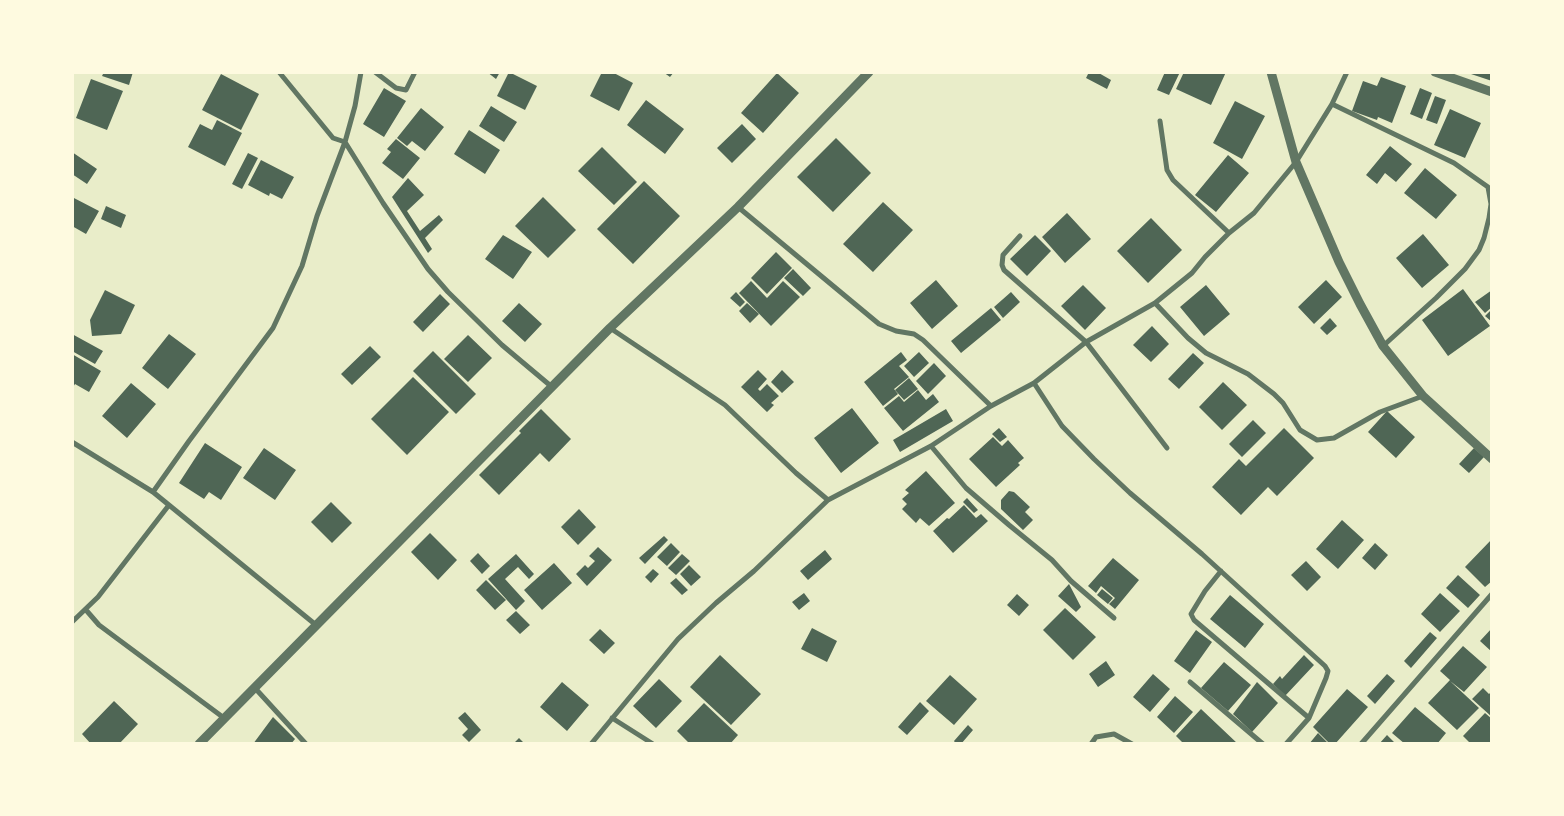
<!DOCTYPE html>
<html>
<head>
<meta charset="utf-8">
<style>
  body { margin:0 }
  #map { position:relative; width:1564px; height:816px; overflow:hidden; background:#e9edc9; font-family:Ubuntu,sans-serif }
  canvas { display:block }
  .frame { position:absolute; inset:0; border:74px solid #fefae0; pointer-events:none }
</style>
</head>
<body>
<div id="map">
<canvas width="1564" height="816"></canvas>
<div class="frame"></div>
</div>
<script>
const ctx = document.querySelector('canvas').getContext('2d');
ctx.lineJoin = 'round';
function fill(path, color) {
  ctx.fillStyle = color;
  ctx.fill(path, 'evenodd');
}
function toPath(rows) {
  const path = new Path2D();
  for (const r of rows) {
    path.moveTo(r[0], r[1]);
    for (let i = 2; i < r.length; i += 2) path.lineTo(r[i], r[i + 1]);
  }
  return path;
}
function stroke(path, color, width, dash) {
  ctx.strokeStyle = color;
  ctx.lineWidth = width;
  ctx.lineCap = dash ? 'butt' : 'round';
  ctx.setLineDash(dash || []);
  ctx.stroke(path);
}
fill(toPath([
  [104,72,133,72,129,85,102,76],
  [487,72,500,72,496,79],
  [509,72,537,86,525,110,497,96],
  [602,72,612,72,633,83,619,111,590,96],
  [663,72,674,72,670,77],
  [1089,72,1097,72,1111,80,1107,89,1086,78],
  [1165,72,1180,72,1169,95,1157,90],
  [1184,72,1226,72,1211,105,1176,89],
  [1468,72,1492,72,1492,81,1468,73],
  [777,73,799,93,763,133,741,113],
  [221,74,259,94,241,130,202,110],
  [1381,77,1406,86,1392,123,1378,117,1377,120,1352,111,1363,81,1377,86],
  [91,79,123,91,107,130,76,118],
  [384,88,406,101,384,137,363,124],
  [1420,88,1432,93,1422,119,1410,114],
  [1435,96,1446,100,1437,124,1426,120],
  [646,100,684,129,665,154,627,125],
  [1235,101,1265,116,1242,159,1213,143],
  [491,106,517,122,504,142,479,126],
  [421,108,444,127,425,151,412,141,407,146,397,138],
  [1450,109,1481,123,1465,158,1434,145],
  [217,120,242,133,225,166,188,147,200,124,212,130],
  [742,124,756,139,732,163,717,148],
  [469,130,500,150,485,174,454,154],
  [836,138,871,173,833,212,797,177],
  [396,139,420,158,403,179,382,163,391,152,387,149],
  [1390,146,1412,164,1396,182,1385,173,1377,184,1366,175],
  [602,147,637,182,614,205,578,171],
  [72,152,97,169,87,184,72,174],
  [248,153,258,158,242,189,232,184],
  [1228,155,1249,173,1216,212,1195,195],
  [261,160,294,177,282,199,270,193,269,196,248,185],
  [1425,168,1457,195,1436,219,1404,193],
  [408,178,424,195,407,211,420,231,439,215,443,220,425,238,432,249,428,253,392,197],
  [644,181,680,216,633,264,597,229],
  [72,197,99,211,86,234,72,226],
  [543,197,576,230,548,258,515,226],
  [883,202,913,230,873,272,843,244],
  [106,206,126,215,121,228,101,219],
  [1067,213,1091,239,1065,263,1042,237],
  [1151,218,1182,250,1148,283,1117,251],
  [1423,234,1449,265,1422,288,1396,258],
  [503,235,532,252,513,279,485,259],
  [1035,235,1051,251,1027,276,1010,259],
  [776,252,792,268,767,294,751,278],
  [793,269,811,288,803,296,784,278],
  [936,280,958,306,932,329,910,303],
  [1326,280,1342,297,1314,324,1298,307],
  [751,281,767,298,783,281,800,297,771,326,739,293],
  [1083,285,1106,308,1085,330,1061,306],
  [1206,285,1230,314,1204,336,1180,307],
  [1463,289,1490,326,1448,356,1422,320],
  [105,290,135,305,121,334,92,336,90,320],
  [1492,290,1492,307,1485,313,1475,302],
  [736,292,745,302,740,307,730,298],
  [1011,292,1020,302,1003,318,994,307],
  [440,294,450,304,423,332,413,322],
  [519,303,542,324,525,342,502,321],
  [747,303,759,314,750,323,739,311],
  [991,308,1001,320,961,353,951,341],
  [1492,309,1492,322,1485,316],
  [1330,318,1337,326,1327,335,1320,328],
  [1152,326,1169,344,1151,362,1133,345],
  [72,334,103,351,95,364,72,351],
  [169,334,196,354,168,389,142,368],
  [468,335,492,358,468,382,444,359],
  [370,346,381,357,352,385,341,374],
  [433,351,476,394,456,414,413,371],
  [901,352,907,360,899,366,909,377,894,389,898,394,883,406,864,382],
  [919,352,929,363,914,377,904,366],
  [1193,353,1204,363,1179,389,1168,379],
  [72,354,101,371,89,392,75,384,72,389],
  [934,363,946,376,928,394,916,381],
  [758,370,767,379,758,389,760,391,767,384,779,396,771,403,774,405,767,412,741,387],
  [782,370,794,382,782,393,771,382],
  [413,377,449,412,407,455,371,419],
  [909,378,918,389,904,400,895,390],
  [1223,382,1247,405,1222,430,1199,407],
  [131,383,156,404,127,438,102,416],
  [918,390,926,400,933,394,939,402,903,431,884,408,899,396,904,402],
  [852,408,879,443,841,473,814,438],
  [541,409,571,439,549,462,540,453,499,495,479,475,521,433,519,431],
  [946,409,953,421,900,452,893,440],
  [1387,411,1415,437,1396,458,1368,432],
  [1253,420,1266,433,1242,457,1229,444],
  [999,428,1007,437,1000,442,992,434],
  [1284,428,1314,458,1277,496,1268,487,1241,515,1212,487,1239,459,1246,466],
  [993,437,1002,446,1008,440,1024,458,1018,463,1020,465,996,487,969,459],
  [205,443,242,467,221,500,209,492,204,499,179,483],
  [264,448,296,470,275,500,243,478],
  [1474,448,1484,457,1469,473,1459,464],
  [926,471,955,503,929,526,920,518,916,523,902,509,907,504,902,499,909,493,905,490],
  [1009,491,1014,492,1030,507,1025,512,1033,520,1023,530,1001,509,1001,500],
  [967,498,978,510,974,513,963,502],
  [331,502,352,523,332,543,311,522],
  [964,505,976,518,981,514,988,521,953,553,933,531,947,518,949,519],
  [579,509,596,527,578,545,561,527],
  [1342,520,1364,540,1338,569,1316,549],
  [430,533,457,560,438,580,411,552],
  [664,536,668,540,645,564,639,558],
  [1492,539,1492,581,1485,587,1465,567],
  [671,543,680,552,667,566,657,557],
  [1375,543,1388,555,1375,570,1362,558],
  [598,547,612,560,587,586,576,574,585,565,588,568,595,561,589,556],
  [825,550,832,559,808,580,800,571],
  [478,553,490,566,482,574,470,561],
  [516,554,534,574,529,579,518,567,505,579,525,601,516,610,488,579],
  [682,554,690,561,676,575,668,568],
  [1113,558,1139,580,1115,609,1109,604,1115,598,1101,586,1096,593,1088,586],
  [1306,561,1321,577,1307,591,1291,575],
  [554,563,572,583,542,610,524,590],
  [689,565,701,577,691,586,680,574],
  [653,569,659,574,651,583,645,577],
  [1458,575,1480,595,1468,608,1446,588],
  [676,578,688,590,682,595,670,583],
  [486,580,506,600,495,610,476,590],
  [1069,584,1081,607,1076,612,1058,596],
  [1102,589,1113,598,1108,604,1097,595],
  [804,593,810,601,799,610,792,602],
  [1440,593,1460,611,1440,632,1421,614],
  [1017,594,1029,605,1019,616,1007,605],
  [1230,595,1264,624,1245,648,1210,619],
  [1065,608,1096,637,1073,660,1043,630],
  [516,611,530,625,520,634,506,620],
  [812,628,837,641,827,662,801,649],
  [1492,628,1492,652,1480,641],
  [600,629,615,643,604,654,589,640],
  [1196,630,1212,642,1190,673,1174,661],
  [1430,632,1437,638,1411,668,1404,661],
  [1463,646,1487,667,1464,692,1450,681,1479,708,1457,730,1428,703,1450,680,1440,671],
  [720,655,761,694,731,725,690,687],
  [1304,655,1314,665,1285,696,1273,684,1280,676,1282,679],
  [1106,661,1115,675,1098,687,1089,674],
  [1224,662,1251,685,1228,711,1201,688],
  [1153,674,1170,689,1150,712,1133,697],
  [1387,674,1395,681,1375,704,1367,696],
  [950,675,977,699,954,725,926,701],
  [659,679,682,701,656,728,633,706],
  [562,682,589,705,567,731,540,707],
  [1257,682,1278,703,1252,732,1233,714],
  [1483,688,1489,694,1492,691,1492,717,1472,699],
  [1347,689,1368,707,1335,744,1330,744,1313,727],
  [1175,696,1193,712,1174,733,1157,717],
  [114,701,138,724,119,744,91,744,82,734],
  [920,702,929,711,907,735,898,727],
  [704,703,738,735,730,744,690,744,677,731],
  [1415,707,1446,733,1437,744,1405,744,1392,733],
  [1201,709,1238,744,1184,744,1176,736],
  [465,712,481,730,469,742,462,735,468,729,458,718],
  [1485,713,1492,719,1492,744,1471,744,1463,736],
  [273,717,295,739,291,744,253,744],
  [968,725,973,730,961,744,956,744,954,741],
  [1318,733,1329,744,1309,744],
  [1387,735,1396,744,1379,744],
  [519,738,525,744,513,744]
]), '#4f6655');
stroke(toPath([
  [361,72,355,106,345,142,383,203,428,269,448,292,502,345,552,387],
  [375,72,396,88,406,90,415,72],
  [1332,104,1454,163,1488,187,1491,204,1489,218,1484,238,1479,250,1465,269,1436,298,1383,346],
  [1160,121,1167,170,1173,180,1229,233],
  [738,207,879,324,896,331,914,334,923,340,991,406],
  [1020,236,1003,255,1002,265,1004,270,1086,342,1167,448],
  [1155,303,1188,338,1206,353,1248,374,1274,394,1283,403,1300,430,1317,440,1334,438,1380,412,1423,396],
  [610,328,725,405,796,473,828,500],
  [1034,383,1062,426,1094,459,1130,493,1202,554,1325,666,1328,671,1326,678,1309,718,1286,744],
  [72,442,153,492,316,625],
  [931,446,966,488,1009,525,1052,560,1071,581,1114,618],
  [153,492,189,441,273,328,302,266,317,216,345,142,333,138,279,72],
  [1221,571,1205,591,1191,614,1194,620,1309,718],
  [86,610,99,625,224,718],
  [72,622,98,597,169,505],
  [1190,682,1263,744],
  [254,687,306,744],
  [612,718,653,744],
  [591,744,678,639,716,603,754,571,828,500,931,446,991,406,1034,383,1086,342,1155,303,1192,273,1205,257,1229,233,1254,213,1296,162,1332,104,1347,72],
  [1091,744,1096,737,1114,734,1132,744],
  [1361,744,1492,594]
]), '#617663', 5);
stroke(toPath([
  [1271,72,1296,162,1339,262,1360,304,1383,346,1423,396,1492,459],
  [1435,72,1492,92],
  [199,744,610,328,738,207,869,72]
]), '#617663', 9);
</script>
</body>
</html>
